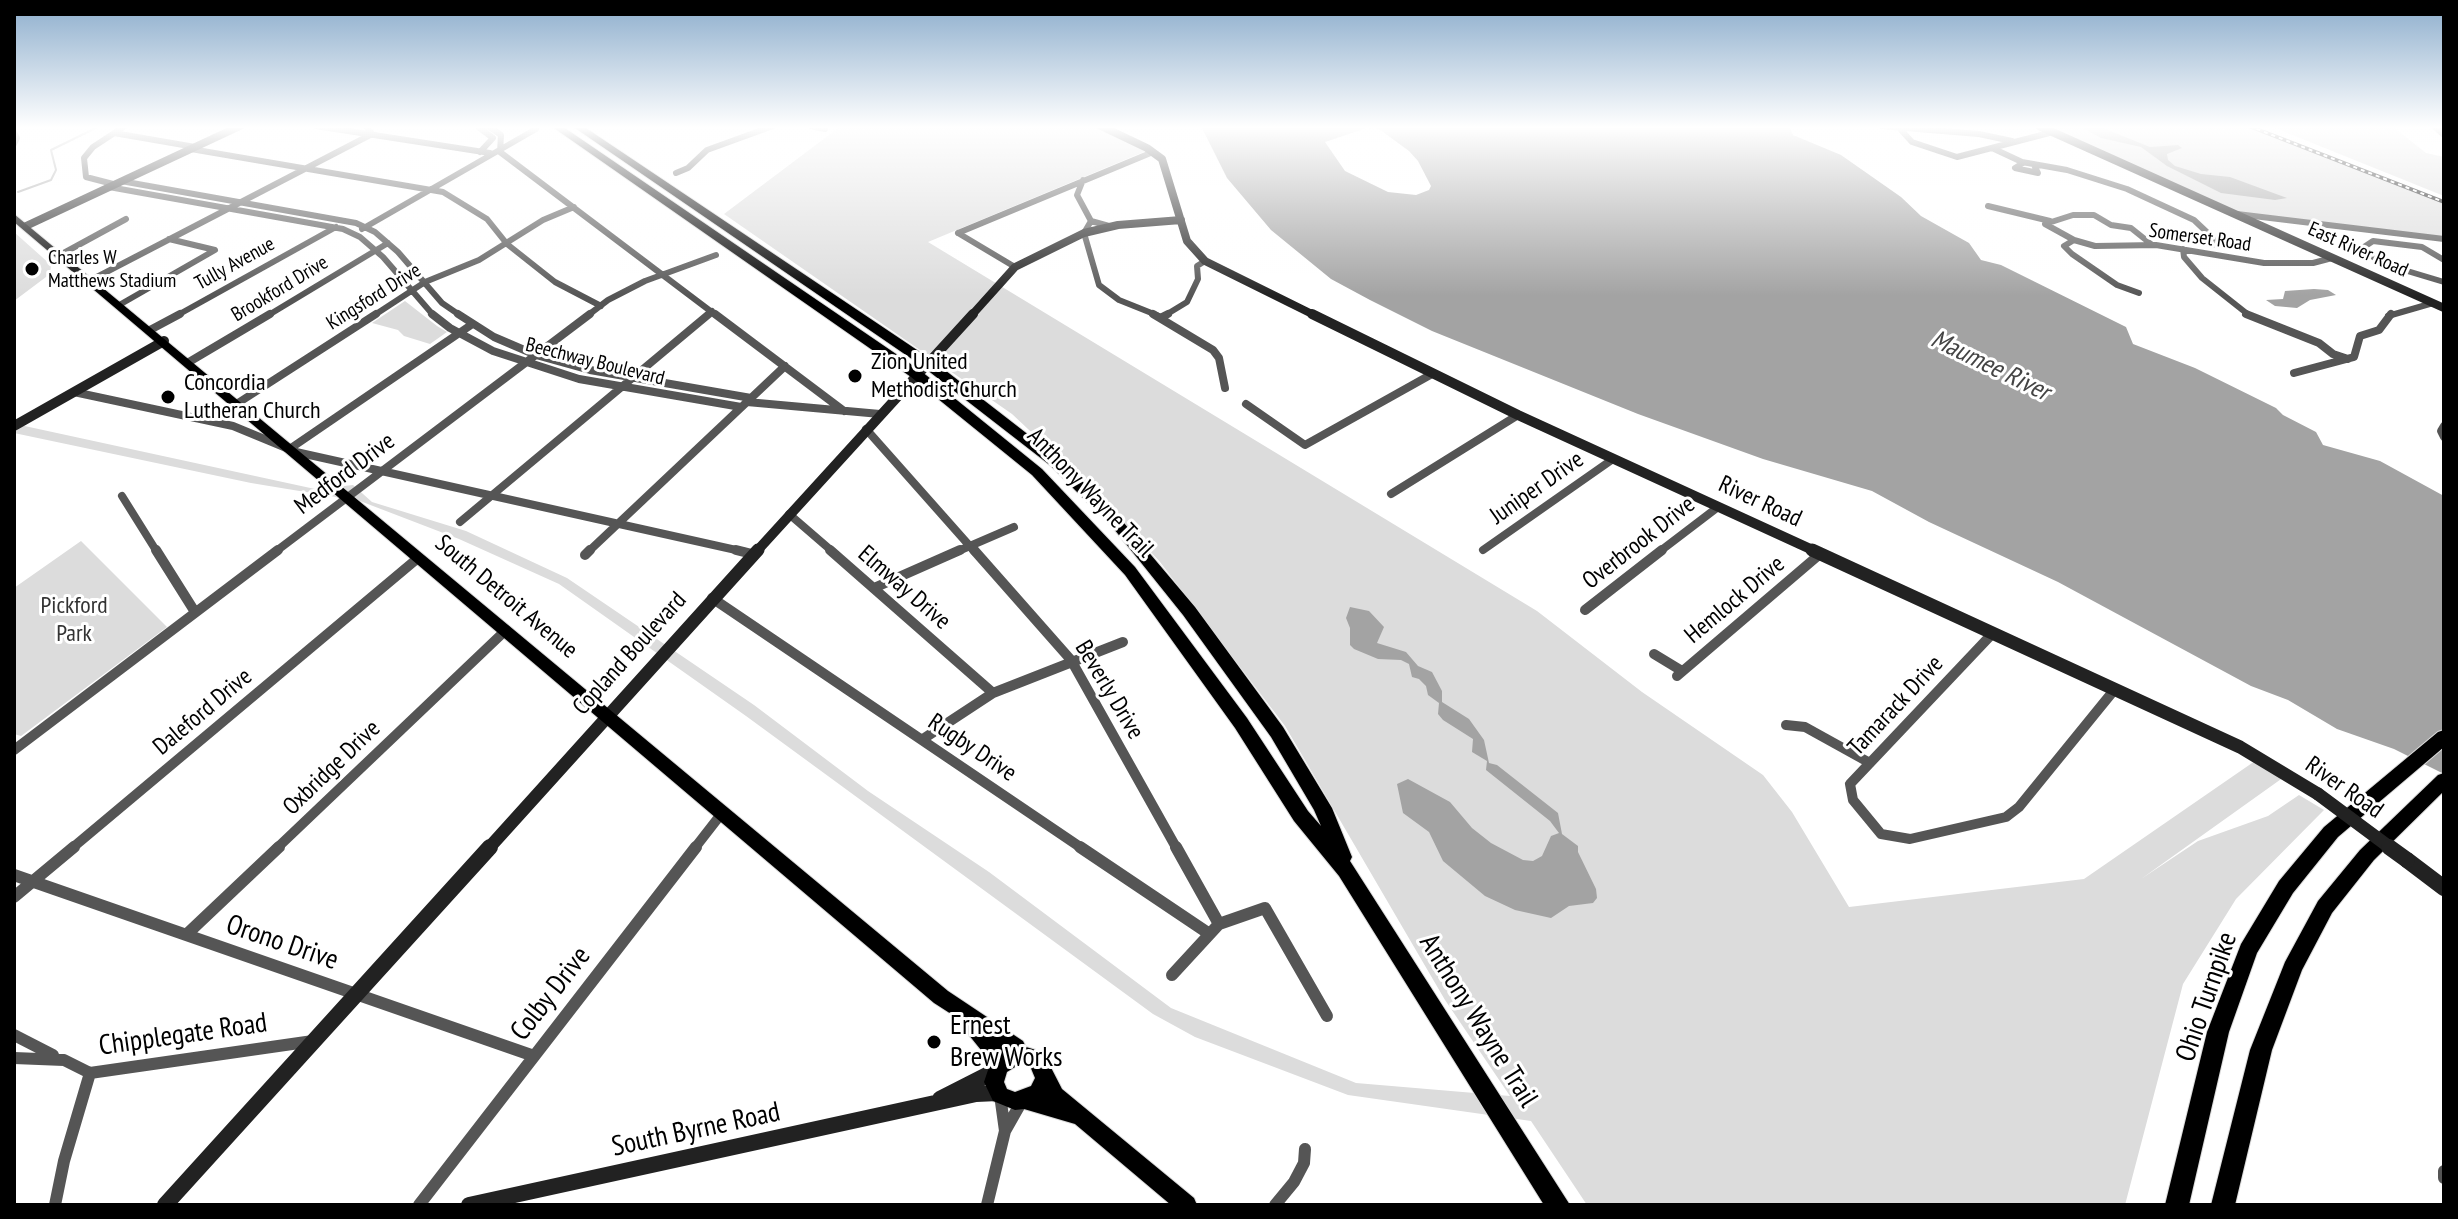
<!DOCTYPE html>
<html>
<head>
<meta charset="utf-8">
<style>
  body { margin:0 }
  #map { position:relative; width:2458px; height:1219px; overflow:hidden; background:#fff; font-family:"PT Sans Narrow",sans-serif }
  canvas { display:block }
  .frame { position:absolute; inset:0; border:16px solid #000; pointer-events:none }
</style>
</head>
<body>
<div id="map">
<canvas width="2458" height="1219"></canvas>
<div class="frame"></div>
</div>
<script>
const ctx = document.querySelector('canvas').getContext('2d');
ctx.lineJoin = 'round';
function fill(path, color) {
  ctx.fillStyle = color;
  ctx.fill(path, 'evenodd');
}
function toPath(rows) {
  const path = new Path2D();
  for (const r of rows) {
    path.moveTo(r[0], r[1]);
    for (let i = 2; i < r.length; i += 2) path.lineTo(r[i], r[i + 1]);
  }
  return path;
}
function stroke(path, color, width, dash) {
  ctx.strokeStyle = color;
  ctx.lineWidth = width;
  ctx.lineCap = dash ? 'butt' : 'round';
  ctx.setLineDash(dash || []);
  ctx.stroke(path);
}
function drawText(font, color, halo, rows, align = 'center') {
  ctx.font = font + ' "PT Sans Narrow",sans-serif';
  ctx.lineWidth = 6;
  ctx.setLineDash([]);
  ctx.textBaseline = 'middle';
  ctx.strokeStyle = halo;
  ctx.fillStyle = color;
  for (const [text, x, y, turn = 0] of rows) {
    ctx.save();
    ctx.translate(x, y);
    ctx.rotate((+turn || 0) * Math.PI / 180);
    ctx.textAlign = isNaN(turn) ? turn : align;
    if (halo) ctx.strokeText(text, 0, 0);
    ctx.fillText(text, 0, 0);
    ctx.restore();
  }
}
fill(toPath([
  [841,126,1095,126,1146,151,928,242,1537,611,1642,692,1763,775,1792,812,1849,907,2084,879,2255,761,2284,777,2141,879,2198,841,2268,816,2299,795,2324,810,2236,899,2183,984,2125,1205,1587,1205,1531,1121,1348,1095,1195,1037,1153,1014,746,716,559,584,459,539,360,501,251,483,14,433,20,425,315,489,353,485,372,502,466,531,567,578,754,705,868,791,989,872,1171,1008,1356,1083,1510,1096,1445,1000,1285,726,1160,562,1093,490,1012,414,724,214],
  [2042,126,2247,126,2444,203,2444,238,2236,212],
  [2270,126,2392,126,2426,153,2444,157,2444,196],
  [14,232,51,265,50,274,14,301],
  [405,301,437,326,447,332,430,344,404,336,398,330,372,323],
  [81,541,167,627,21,736,14,734,14,588]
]), '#dcdcdc');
fill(toPath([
  [1201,126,1789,126,1793,135,1841,155,1901,197,1921,216,1969,243,1981,260,2001,265,2126,327,2133,344,2195,368,2276,408,2283,415,2316,432,2323,445,2380,461,2444,496,2444,774,2394,749,2337,729,2288,700,2251,686,2058,582,1929,522,1872,491,1763,459,1638,414,1432,331,1370,300,1331,279,1271,230,1227,178],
  [1367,128,1379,129,1409,151,1418,161,1431,186,1429,190,1416,195,1388,192,1345,171,1325,142],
  [2079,126,2098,126,2150,147,2178,145,2182,148,2167,154,2168,160,2175,166,2201,174,2230,177,2287,198,2275,200,2221,193,2167,166,2141,147,2101,138],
  [2314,289,2328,290,2336,295,2310,300,2297,308,2275,306,2266,300,2283,299,2285,291],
  [1350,607,1369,611,1384,627,1377,643,1406,652,1418,666,1432,672,1442,691,1442,702,1469,719,1484,740,1489,763,1497,765,1558,813,1562,834,1578,846,1578,852,1596,889,1597,898,1593,903,1569,906,1551,918,1515,910,1485,896,1443,861,1429,832,1403,813,1397,784,1408,779,1450,802,1472,828,1491,843,1523,860,1533,861,1542,856,1551,836,1559,833,1550,821,1486,770,1487,761,1472,752,1473,739,1443,720,1438,714,1439,703,1428,695,1426,686,1419,679,1412,677,1409,664,1401,660,1378,659,1354,649,1350,645,1350,628,1346,618]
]), '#a3a3a3');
stroke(toPath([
  [18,192,51,180,56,170,51,150,100,126]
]), '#a3a3a3', 2);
const primary = toPath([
  [14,214,948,991,1023,1041,1026,1047,1043,1052,1062,1089,1194,1198,1197,1205,1171,1205,1075,1124,1024,1109,1015,1110,993,1101,984,1082,989,1067,985,1055,964,1029,962,1021,934,1003,14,222,14,214],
  [1020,1064,1030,1066,1035,1078,1031,1086,1015,1092,1007,1089,1004,1082,1007,1072,1020,1064]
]);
const highway = toPath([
  [551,126,562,126,921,371,1042,469,1135,567,1247,718,1308,811,1321,826,1314,810,1271,737,1183,615,1114,529,1051,466,922,366,572,126,583,126,932,360,1061,460,1124,523,1195,607,1283,727,1332,808,1352,857,1350,861,1570,1205,1544,1205,1339,876,1294,821,1235,728,1125,575,1032,475,911,377,551,126],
  [2444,730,2444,747,2338,837,2293,893,2257,953,2229,1032,2189,1205,2165,1205,2207,1032,2241,944,2279,881,2324,827,2438,732,2444,730],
  [2444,773,2444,791,2374,860,2332,913,2302,970,2272,1050,2235,1205,2211,1205,2250,1050,2285,962,2318,901,2360,850,2438,775,2444,773]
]);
stroke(primary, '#dbdbdb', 2);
stroke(highway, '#dbdbdb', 2);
stroke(toPath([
  [316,126,490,153],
  [477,126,493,138,480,152],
  [488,126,501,135,500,152,717,316],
  [811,126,825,129],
  [1881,126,1979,134,2012,141],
  [2434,126,2444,135],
  [1901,130,1912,142,1957,157,2053,132],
  [14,132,17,138,14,144],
  [114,133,195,147],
  [1992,148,2022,162,2067,170,2127,189,2194,220,2212,237],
  [191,149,443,192,487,219,507,244,555,282,601,306],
  [2023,163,2015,168,2038,173,2034,165],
  [676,173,688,168,707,150,773,126],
  [1083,180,1077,195,1091,221,1109,226],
  [121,181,356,223,375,232,398,252,442,303,461,316],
  [113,184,86,177,84,158,93,147,125,126],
  [109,187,343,229,360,237,383,257,434,316],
  [1988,206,2050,221],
  [2237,214,2444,239],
  [1091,221,1084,233,1099,285,1119,300,1159,316],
  [362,229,536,129],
  [958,233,1153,152],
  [958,233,1015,267],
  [2208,237,2221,239,2228,245,2208,244,2204,240,2208,237],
  [2074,240,2064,246,2072,254,2117,285,2139,293],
  [2151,244,2131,228,2111,225,2094,215,2073,215,2045,224,2074,240,2095,246,2156,245,2264,263,2313,263,2332,258],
  [2183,249,2184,257,2202,278,2250,316],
  [60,255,126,219],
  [2444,260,2422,247,2373,241,2361,249,2384,264,2444,282],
  [91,280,372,134,366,126],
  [121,304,215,250,169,239],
  [176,316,336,227],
  [267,316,388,243],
  [373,316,425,282,479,260,543,220,574,207],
  [587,316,608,300,645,281,716,255],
  [706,316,712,311],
  [1164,316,1187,302,1198,279,1197,266,1205,261],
  [2388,316,2433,303]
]), '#555', 6);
stroke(toPath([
  [432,314,450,328,493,351,579,379,741,407],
  [458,314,494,337,536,355,590,370,751,398],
  [715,314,844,411],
  [1153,314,1213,350,1219,358,1225,388],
  [2246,314,2319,343,2333,354,2348,359],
  [1162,317,1168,314],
  [150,330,180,314],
  [189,362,270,314],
  [2294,373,2354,357,2360,336,2379,330,2391,314],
  [74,392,233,426,296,452,745,552],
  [747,402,880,414],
  [238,403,376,314],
  [1246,404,1305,445,1432,374],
  [2444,426,2441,431,2444,437],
  [866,429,975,552],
  [291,448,471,325],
  [1391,494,1518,415],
  [122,496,157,552],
  [789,514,833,552],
  [460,522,709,314],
  [1483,550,1613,459],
  [275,552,590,314],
  [588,552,785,366],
  [956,552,1014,527],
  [1659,552,1718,507]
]), '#555', 8);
stroke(toPath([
  [156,550,195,612],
  [736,550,752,554],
  [830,550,993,693],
  [974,550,1071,660,1177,849],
  [585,555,590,550],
  [874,588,960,550],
  [712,598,1083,849],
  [1585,610,1662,550],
  [1992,634,1850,784,1853,800,1881,834,1910,839,2006,817,2019,807,2115,689],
  [1654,654,1682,671],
  [1677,676,1820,554],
  [1786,725,1805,727,1870,763],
  [923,739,993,693,1123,642],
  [14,750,278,550],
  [71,849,418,558],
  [276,849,506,630],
  [694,849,722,813]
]), '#555', 10);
stroke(toPath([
  [1080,847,1208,933],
  [1176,847,1219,924],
  [14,875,534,1056],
  [14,897,74,847],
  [186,935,279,847],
  [1172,975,1219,924,1265,908,1327,1016],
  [14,1035,53,1055],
  [14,1058,64,1060,90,1073,313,1041],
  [1000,1095,1005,1131],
  [2444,1171,2444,1178],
  [55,1205,64,1161,90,1073],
  [419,1205,696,847],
  [987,1205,1005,1131,1022,1101],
  [1275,1205,1294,1182,1304,1163,1305,1149]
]), '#555', 12);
stroke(toPath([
  [1101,126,1147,148,1162,159,1187,241,1205,261,1316,316],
  [2039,126,2444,308],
  [26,226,240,126],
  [971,316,1015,267,1084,233,1118,225,1181,220]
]), '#222', 8);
stroke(toPath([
  [1312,314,1518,415,1817,552],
  [14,426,164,341],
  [756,552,973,314]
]), '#222', 10);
stroke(toPath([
  [1812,550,2240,747,2318,794],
  [488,849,758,550]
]), '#222', 13);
stroke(toPath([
  [2407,860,2444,888],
  [940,1099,997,1070],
  [165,1205,490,847],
  [469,1205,976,1094,998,1093]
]), '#222', 16);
fill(primary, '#000');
fill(highway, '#000');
const rail = toPath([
  [2249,126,2444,202]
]);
stroke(rail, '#000', 4);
stroke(rail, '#fff', 2, [4]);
stroke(toPath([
  [2318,794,2392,849]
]), '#222', 13);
stroke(toPath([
  [2389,847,2407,860]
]), '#222', 16);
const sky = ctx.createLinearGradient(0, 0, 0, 296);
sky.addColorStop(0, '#8cadcc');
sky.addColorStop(0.43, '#fff');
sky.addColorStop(1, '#ffffff00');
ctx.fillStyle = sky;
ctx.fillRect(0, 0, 2458, 296);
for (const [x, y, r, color] of [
  [32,269,8,"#000"],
  [855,376,8,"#000"],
  [168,397,8,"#000"],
  [934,1042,8,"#000"]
]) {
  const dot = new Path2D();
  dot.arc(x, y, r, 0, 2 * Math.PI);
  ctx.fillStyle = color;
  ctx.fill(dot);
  stroke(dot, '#fff', 3);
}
drawText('20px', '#000', '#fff', [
  ["Somerset Road",2200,238,8],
  ["East River Road",2358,250,24],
  ["Tully Avenue",235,264,-29],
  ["Brookford Drive",280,289,-31],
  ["Kingsford Drive",374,297,-32],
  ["Beechway Boulevard",595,362,14]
]);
drawText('20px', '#000', '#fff', [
  ["Charles W",48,258],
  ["Matthews Stadium",48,281]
], 'left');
drawText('24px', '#000', '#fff', [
  ["Zion United",871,362],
  ["Methodist Church",871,390],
  ["Concordia",184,383],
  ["Lutheran Church",184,411]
], 'left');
drawText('24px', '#000', '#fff', [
  ["Medford Drive",345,474,-37],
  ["Juniper Drive",1537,488,-35],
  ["Anthony Wayne Trail",1090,493,46],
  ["River Road",1760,502,25],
  ["Overbrook Drive",1639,543,-38],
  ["Elmway Drive",904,588,41],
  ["South Detroit Avenue",506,597,40],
  ["Hemlock Drive",1735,600,-40],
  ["Copland Boulevard",630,654,-48],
  ["Beverly Drive",1109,690,59],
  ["Tamarack Drive",1896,706,-47],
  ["Daleford Drive",203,712,-40],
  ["Rugby Drive",972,748,34],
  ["Oxbridge Drive",332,768,-44],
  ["River Road",2344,788,35]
]);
drawText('24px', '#333', '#fff', [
  ["Pickford",74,606],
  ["Park",74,634]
]);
drawText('italic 26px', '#444', '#fff', [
  ["Maumee River",1990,366,26]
]);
drawText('28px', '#000', '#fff', [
  ["Orono Drive",282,943,19],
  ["Colby Drive",551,994,-52],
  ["Ohio Turnpike",2207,997,-71],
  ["Anthony Wayne Trail",1478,1021,58],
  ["Chipplegate Road",183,1035,-8],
  ["South Byrne Road",696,1130,-12]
]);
drawText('28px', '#000', '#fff', [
  ["Ernest",950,1026],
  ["Brew Works",950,1058]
], 'left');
</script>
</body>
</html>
